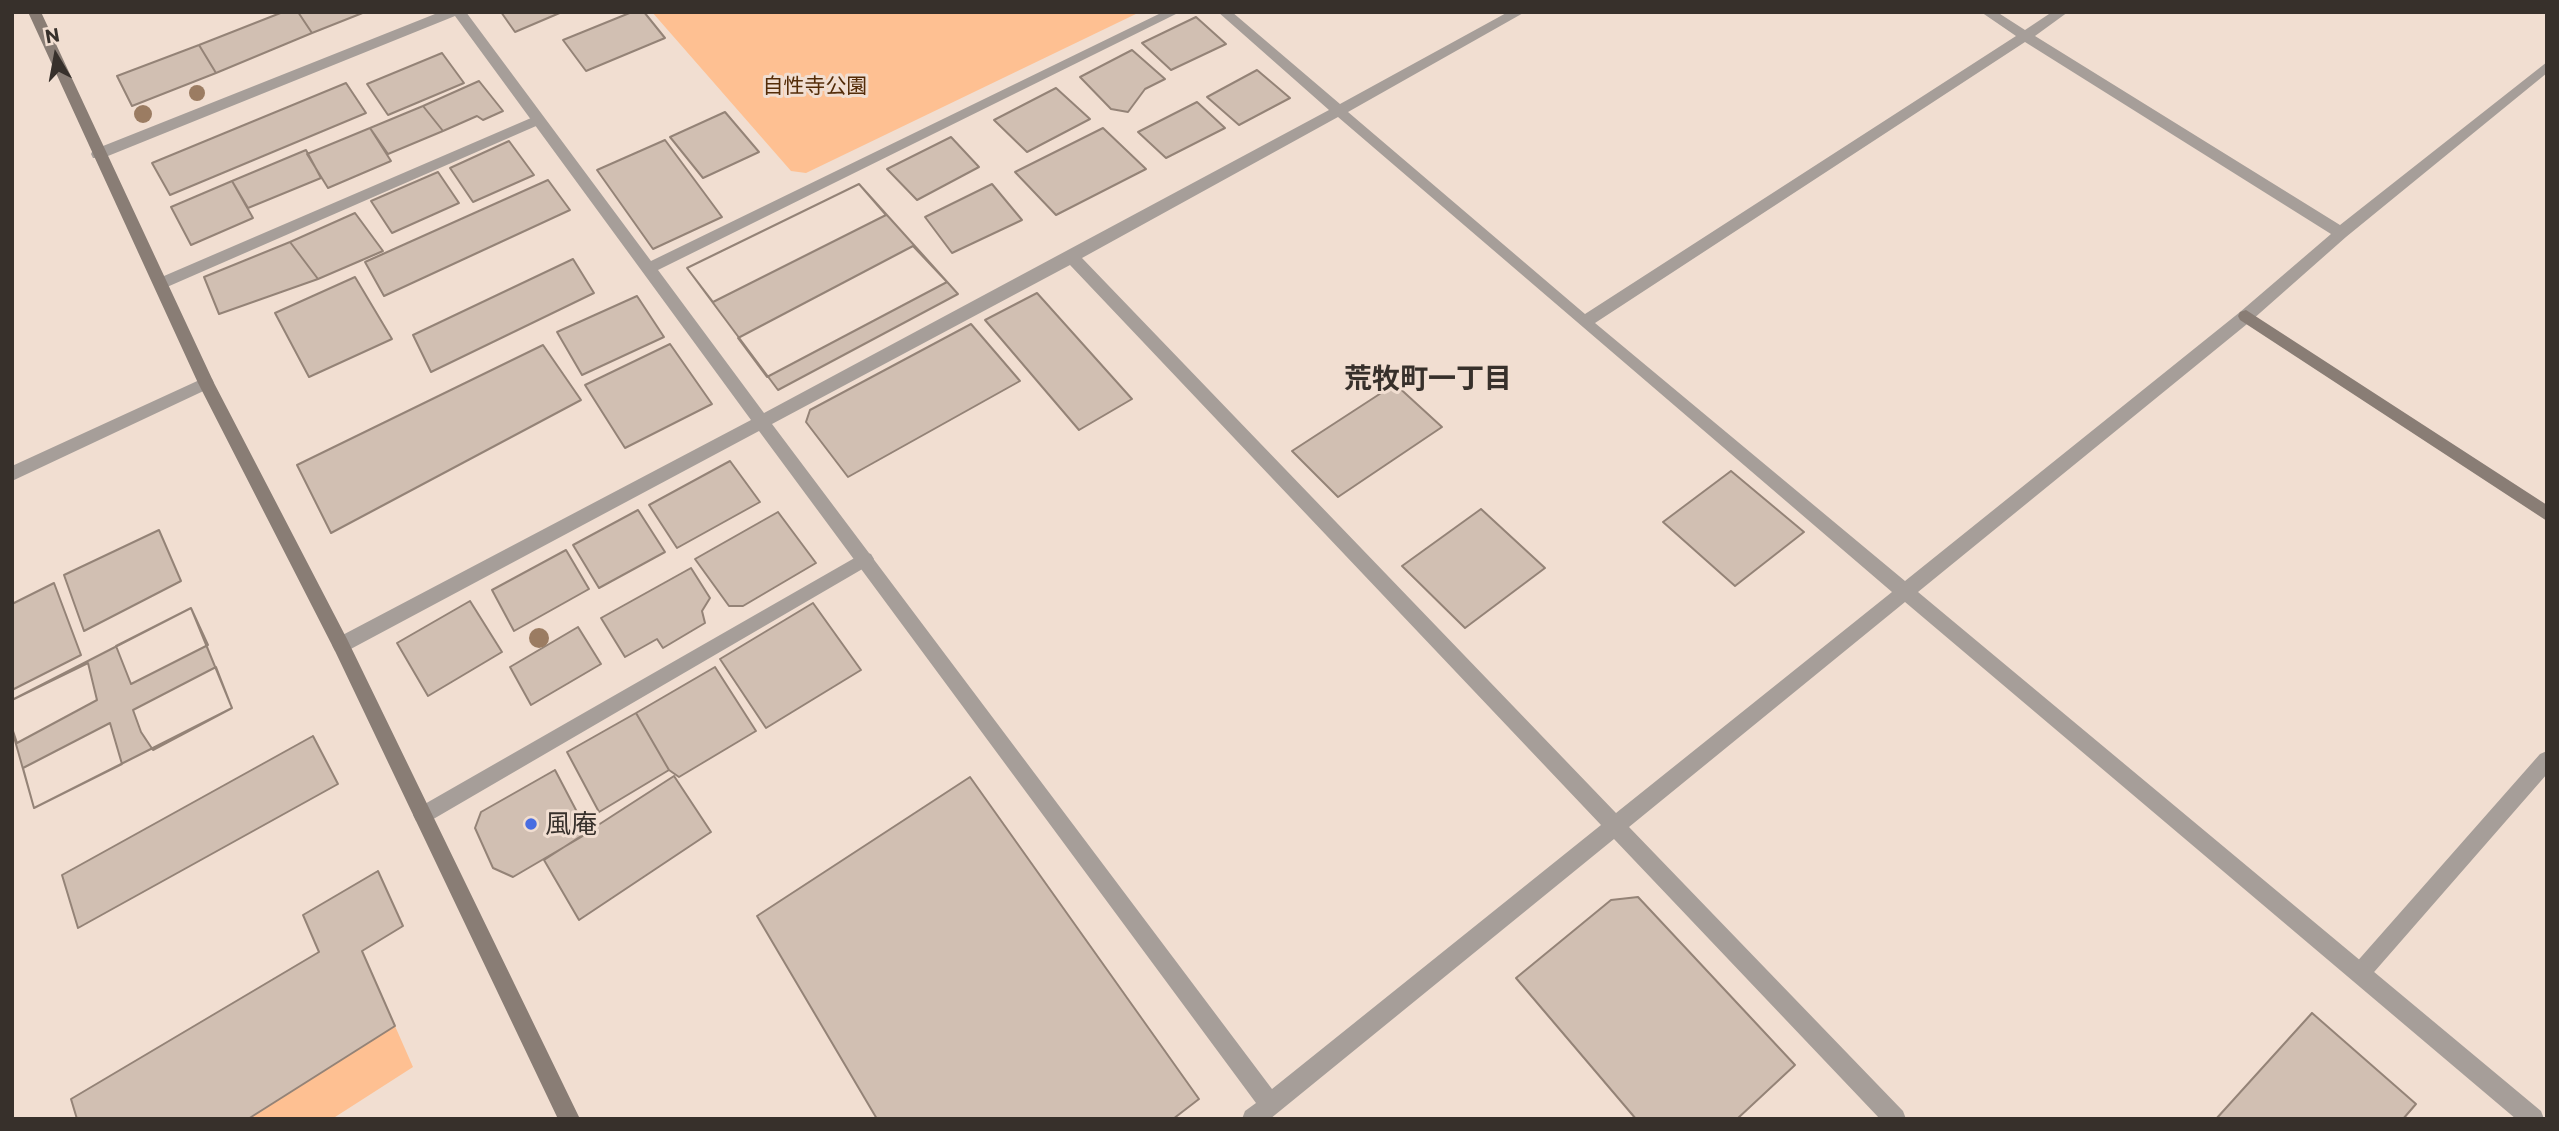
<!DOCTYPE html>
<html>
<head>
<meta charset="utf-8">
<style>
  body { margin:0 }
  #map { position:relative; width:2559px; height:1131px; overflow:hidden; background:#f1ded1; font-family:Commissioner,sans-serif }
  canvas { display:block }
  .frame { position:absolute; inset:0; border:14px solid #37302b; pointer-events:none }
  .north { position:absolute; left:21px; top:21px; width:70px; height:70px; -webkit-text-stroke:5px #f1ded1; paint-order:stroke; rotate:350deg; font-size:19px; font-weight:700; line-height:28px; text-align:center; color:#37302b }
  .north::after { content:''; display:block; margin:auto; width:24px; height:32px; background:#37302b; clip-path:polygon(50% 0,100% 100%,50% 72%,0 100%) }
</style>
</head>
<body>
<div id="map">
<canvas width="2559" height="1131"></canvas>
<div class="frame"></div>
<div class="north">N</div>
</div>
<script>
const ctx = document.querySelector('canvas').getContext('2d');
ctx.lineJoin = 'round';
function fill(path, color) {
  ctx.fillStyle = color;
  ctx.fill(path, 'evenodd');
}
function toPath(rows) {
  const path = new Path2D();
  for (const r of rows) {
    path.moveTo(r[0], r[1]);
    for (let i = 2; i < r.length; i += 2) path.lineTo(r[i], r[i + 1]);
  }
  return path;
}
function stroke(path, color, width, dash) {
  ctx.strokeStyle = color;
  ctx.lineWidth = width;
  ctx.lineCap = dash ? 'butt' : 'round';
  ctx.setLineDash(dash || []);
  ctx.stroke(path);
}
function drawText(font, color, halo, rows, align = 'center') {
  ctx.font = font + ' Commissioner,"Noto Sans JP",sans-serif';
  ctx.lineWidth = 6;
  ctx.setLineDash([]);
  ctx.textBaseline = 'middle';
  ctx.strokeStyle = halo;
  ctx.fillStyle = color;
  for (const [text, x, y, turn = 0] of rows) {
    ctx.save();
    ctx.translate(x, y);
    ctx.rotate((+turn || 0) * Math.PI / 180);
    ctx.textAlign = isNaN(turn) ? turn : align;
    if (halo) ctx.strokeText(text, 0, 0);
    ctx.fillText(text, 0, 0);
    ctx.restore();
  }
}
fill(toPath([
  [652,12,1140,12,806,173,791,171],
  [395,1026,413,1067,332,1119,248,1119]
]), '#fec092');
const building = toPath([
  [283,12,298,12,312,33,216,73,199,45,283,12],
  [298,12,365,12,312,33,298,12],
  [501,12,562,12,515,32,501,12],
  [632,12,644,12,665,38,586,71,563,40,632,12],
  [1196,17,1226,44,1171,70,1142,43,1196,17],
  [199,45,216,73,132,106,117,76,199,45],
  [1132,50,1165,79,1145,89,1128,112,1111,109,1080,77,1132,50],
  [442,53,464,83,388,115,367,84,442,53],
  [1257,70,1290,98,1239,125,1207,97,1257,70],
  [479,81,503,111,483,120,477,116,443,131,423,106,479,81],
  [346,83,366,113,170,195,152,163,346,83],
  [1056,88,1090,119,1027,152,994,120,1056,88],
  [1197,102,1225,128,1166,158,1138,132,1197,102],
  [423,106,443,131,388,154,370,128,423,106],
  [725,112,759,152,703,178,670,137,725,112],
  [370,128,391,161,328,188,307,154,370,128],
  [1103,128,1146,169,1056,215,1015,172,1103,128],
  [951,137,979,167,917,200,887,169,951,137],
  [665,140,722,217,653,249,597,170,665,140],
  [509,141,534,175,473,202,450,168,509,141],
  [306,150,321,178,248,208,232,181,306,150],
  [438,172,459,203,392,233,371,201,438,172],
  [548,180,570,210,384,296,365,262,548,180],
  [232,181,253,218,191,245,171,207,232,181],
  [859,184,886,215,713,302,687,268,859,184],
  [859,184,958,294,778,390,687,268,859,184],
  [992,184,1022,220,952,253,925,217,992,184],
  [355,213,383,251,318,279,290,242,355,213],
  [290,242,318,279,219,314,204,277,290,242],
  [913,246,947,282,767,377,738,338,913,246],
  [573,259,594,293,431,372,413,335,573,259],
  [355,277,392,339,309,377,275,313,355,277],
  [1037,293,1132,399,1079,430,985,320,1037,293],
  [637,296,664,337,582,375,557,332,637,296],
  [971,324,1020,381,848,477,806,422,810,410,971,324],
  [670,344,712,404,625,448,585,385,670,344],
  [543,345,581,400,331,533,297,465,543,345],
  [1395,384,1442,427,1338,497,1292,451,1395,384],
  [730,461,760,502,677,548,649,505,730,461],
  [1731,471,1804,532,1735,586,1663,522,1731,471],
  [1481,509,1545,568,1465,628,1402,566,1481,509],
  [638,510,665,552,599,588,573,545,638,510],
  [778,512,816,563,743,606,729,606,695,559,778,512],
  [159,530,181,581,84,631,64,575,159,530],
  [566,550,589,589,514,631,492,590,566,550],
  [691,568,710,598,702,611,705,623,663,648,657,639,625,657,601,618,691,568],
  [54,583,81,655,12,690,12,604,54,583],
  [470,601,502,652,428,696,397,643,470,601],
  [813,603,861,670,766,728,720,659,813,603],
  [191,608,208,645,131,684,116,646,191,608],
  [191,608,232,708,34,808,12,730,12,700,191,608],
  [578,627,601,664,531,705,510,667,578,627],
  [88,663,97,700,17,743,12,728,12,700,88,663],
  [216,667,232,708,153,750,141,732,133,710,216,667],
  [715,667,756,731,679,777,669,770,636,713,715,667],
  [636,713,669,770,599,812,567,752,636,713],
  [110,723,122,764,34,808,23,768,110,723],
  [313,736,338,784,78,928,62,875,313,736],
  [555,770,588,833,513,877,493,868,475,828,481,812,555,770],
  [674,776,711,832,579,920,544,860,674,776],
  [970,777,1199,1099,1173,1119,877,1119,757,916,970,777],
  [378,871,403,926,362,951,395,1026,248,1119,77,1119,71,1099,319,952,303,915,378,871],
  [1638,897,1795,1065,1737,1119,1636,1119,1516,978,1611,900,1638,897],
  [2312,1013,2416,1104,2403,1119,2216,1119,2312,1013]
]);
fill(building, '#d1bfb2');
stroke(building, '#948377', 2);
fill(toPath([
  [538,115,543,117,543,123,167,287,157,287,154,283,157,279,538,115],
  [865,552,871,554,874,559,871,564,430,821,423,824,416,821,413,815,416,809,865,552],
  [2547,751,2547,774,2368,979,2361,982,2354,979,2351,972,2354,965,2540,754,2547,751]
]), '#a69e99');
fill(toPath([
  [440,12,466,12,651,261,1163,12,1180,12,658,270,764,413,1329,110,1218,12,1232,12,1340,104,1508,12,1525,12,1348,112,1585,314,2016,36,1981,12,1997,12,2025,30,2052,12,2068,12,2035,36,2340,225,2547,62,2547,73,2346,237,2252,320,1918,592,2541,1111,2544,1119,2516,1119,1905,602,1629,827,1903,1111,1906,1119,1880,1119,1614,839,1270,1119,1242,1119,1245,1111,1256,1103,759,431,347,651,341,653,335,651,332,645,335,639,751,420,455,16,103,158,93,158,91,154,93,150,440,12],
  [2025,42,2331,234,2240,312,1905,581,1595,323,2025,42],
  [1338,117,1892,592,1616,813,1082,258,1338,117],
  [1070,265,1601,825,1272,1089,772,424,1070,265],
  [206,377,212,379,214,383,212,387,12,481,12,466,206,377]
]), '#a69e99');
fill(toPath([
  [28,12,41,12,214,383,347,639,580,1119,558,1119,335,651,198,383,28,12],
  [2246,310,2547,505,2547,521,2240,320,2238,316,2240,312,2246,310]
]), '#897d75');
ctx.fillStyle = '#9b7c62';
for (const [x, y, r] of [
  [197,93,8],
  [143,114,9],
  [539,638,10]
]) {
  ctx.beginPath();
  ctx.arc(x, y, r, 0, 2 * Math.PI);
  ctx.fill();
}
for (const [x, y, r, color] of [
  [531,824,7,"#496de1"]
]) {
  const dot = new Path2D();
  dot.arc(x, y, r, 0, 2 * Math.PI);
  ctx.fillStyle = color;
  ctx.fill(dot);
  stroke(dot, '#f1ded1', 2.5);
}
drawText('21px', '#542c08', '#f1ded1', [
  ["自性寺公園",815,86]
]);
drawText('26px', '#37302b', '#f1ded1', [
  ["風庵",545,824]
], 'left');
drawText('bold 28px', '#37302b', '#f1ded1', [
  ["荒牧町一丁目",1428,379]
]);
</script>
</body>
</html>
